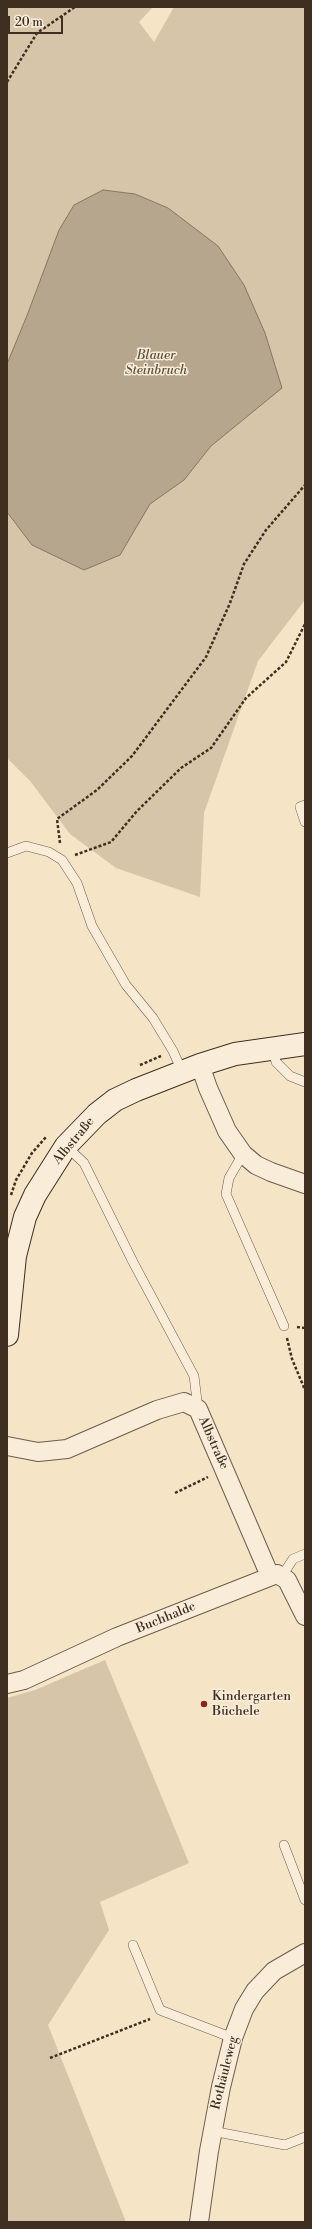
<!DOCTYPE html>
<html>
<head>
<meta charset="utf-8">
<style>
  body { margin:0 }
  #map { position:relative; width:312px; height:2229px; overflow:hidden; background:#f6e4c6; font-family:"Libre Bodoni",serif }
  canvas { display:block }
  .frame { position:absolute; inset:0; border:8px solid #3e2f20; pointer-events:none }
  .scale { position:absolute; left:8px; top:16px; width:55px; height:18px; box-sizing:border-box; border:2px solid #3e2f20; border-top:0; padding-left:5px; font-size:12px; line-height:14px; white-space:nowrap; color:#3e2f20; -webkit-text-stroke:3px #f9edda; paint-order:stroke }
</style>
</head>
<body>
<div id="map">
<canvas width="312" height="2229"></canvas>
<div class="frame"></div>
<div class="scale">20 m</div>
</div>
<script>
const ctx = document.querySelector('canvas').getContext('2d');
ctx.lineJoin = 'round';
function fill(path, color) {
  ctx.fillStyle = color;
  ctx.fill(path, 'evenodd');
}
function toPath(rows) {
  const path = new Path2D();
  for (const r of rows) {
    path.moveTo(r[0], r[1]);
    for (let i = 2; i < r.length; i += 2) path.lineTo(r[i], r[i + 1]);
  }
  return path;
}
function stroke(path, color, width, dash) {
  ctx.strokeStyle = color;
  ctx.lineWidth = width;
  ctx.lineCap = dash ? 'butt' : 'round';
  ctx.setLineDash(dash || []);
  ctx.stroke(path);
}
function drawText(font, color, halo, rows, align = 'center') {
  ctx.font = font + ' "Libre Bodoni",serif';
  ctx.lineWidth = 3;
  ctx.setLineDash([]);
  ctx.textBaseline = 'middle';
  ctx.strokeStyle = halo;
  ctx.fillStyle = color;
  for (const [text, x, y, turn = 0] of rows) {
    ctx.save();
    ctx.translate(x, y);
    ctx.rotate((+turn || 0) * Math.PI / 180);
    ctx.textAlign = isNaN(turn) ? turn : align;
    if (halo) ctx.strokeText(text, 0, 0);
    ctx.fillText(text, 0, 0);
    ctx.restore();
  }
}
fill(toPath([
  [7,7,153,7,139,22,154,42,174,7,305,7,305,600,258,661,204,813,200,897,116,868,70,834,31,782,7,758],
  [105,1660,189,1863,100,1902,109,1930,48,2025,126,2222,7,2222,7,1698,35,1690]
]), '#d7c5aa');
const water = toPath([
  [103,190,135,194,168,208,218,246,244,285,265,333,282,388,211,446,184,480,150,504,120,555,84,570,32,545,7,512,7,364,28,313,59,230,74,205,103,190]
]);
fill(water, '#b7a68e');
stroke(water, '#877662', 1);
const lane = toPath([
  [305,805,300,807,305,822],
  [7,853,26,846,49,852,62,860,77,883,92,926,126,985,153,1018,173,1051,182,1071],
  [273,1048,276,1062,290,1076,305,1082],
  [66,1146,84,1163,133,1262,194,1376,198,1409],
  [243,1154,229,1178,226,1194,284,1326],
  [282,1576,293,1559,305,1554],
  [284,1845,305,1900],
  [133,1945,160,2010,233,2038],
  [212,2131,285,2145,305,2137]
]);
const street = toPath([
  [200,1065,208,1088,227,1131,243,1154,256,1165,271,1172,305,1184],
  [7,1446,38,1452,67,1449,157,1410,184,1402,198,1409,270,1576],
  [7,1684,24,1680,117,1637,277,1574,287,1580,305,1616],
  [199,2222,209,2151,221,2087,233,2038,244,2009,255,1991,274,1971,305,1953]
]);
const secondary = toPath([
  [7,1335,15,1256,25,1217,35,1195,66,1146,97,1114,115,1100,136,1090,200,1065,235,1054,305,1044]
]);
stroke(lane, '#6c5c4a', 10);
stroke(street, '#6c5c4a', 20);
stroke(secondary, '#3e2f20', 24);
stroke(toPath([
  [7,82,37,33,75,7],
  [60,843,57,819,97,790,132,756,206,657,230,603,244,564,266,530,305,485],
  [75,855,111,842,137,811,181,768,211,748,246,698,286,662,305,624],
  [140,1065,161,1056],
  [11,1195,16,1180,32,1153,46,1137],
  [297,1327,305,1328],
  [287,1338,292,1359,305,1390],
  [175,1493,208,1477],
  [50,2058,150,2019]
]), '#3e2f20', 2.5, [3, 2]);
stroke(lane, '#f9edda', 9);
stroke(street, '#f9edda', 18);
stroke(secondary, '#f9edda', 22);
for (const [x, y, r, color] of [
  [204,1704,4,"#8f2418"]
]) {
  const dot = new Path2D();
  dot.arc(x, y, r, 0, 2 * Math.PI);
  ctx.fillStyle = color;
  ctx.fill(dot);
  stroke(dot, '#f9edda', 1.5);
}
drawText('italic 13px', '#5d4d3c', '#f9edda', [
  ["Blauer",156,356],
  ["Steinbruch",156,371]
]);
drawText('13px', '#3e2f20', '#f9edda', [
  ["Albstraße",74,1141,-50],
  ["Albstraße",213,1443,66],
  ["Buchhalde",166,1618,-22],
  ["Rothäuleweg",225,2073,-76]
]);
drawText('13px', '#3e2f20', '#f9edda', [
  ["Kindergarten",212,1697],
  ["Büchele",212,1712]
], 'left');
</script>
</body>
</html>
